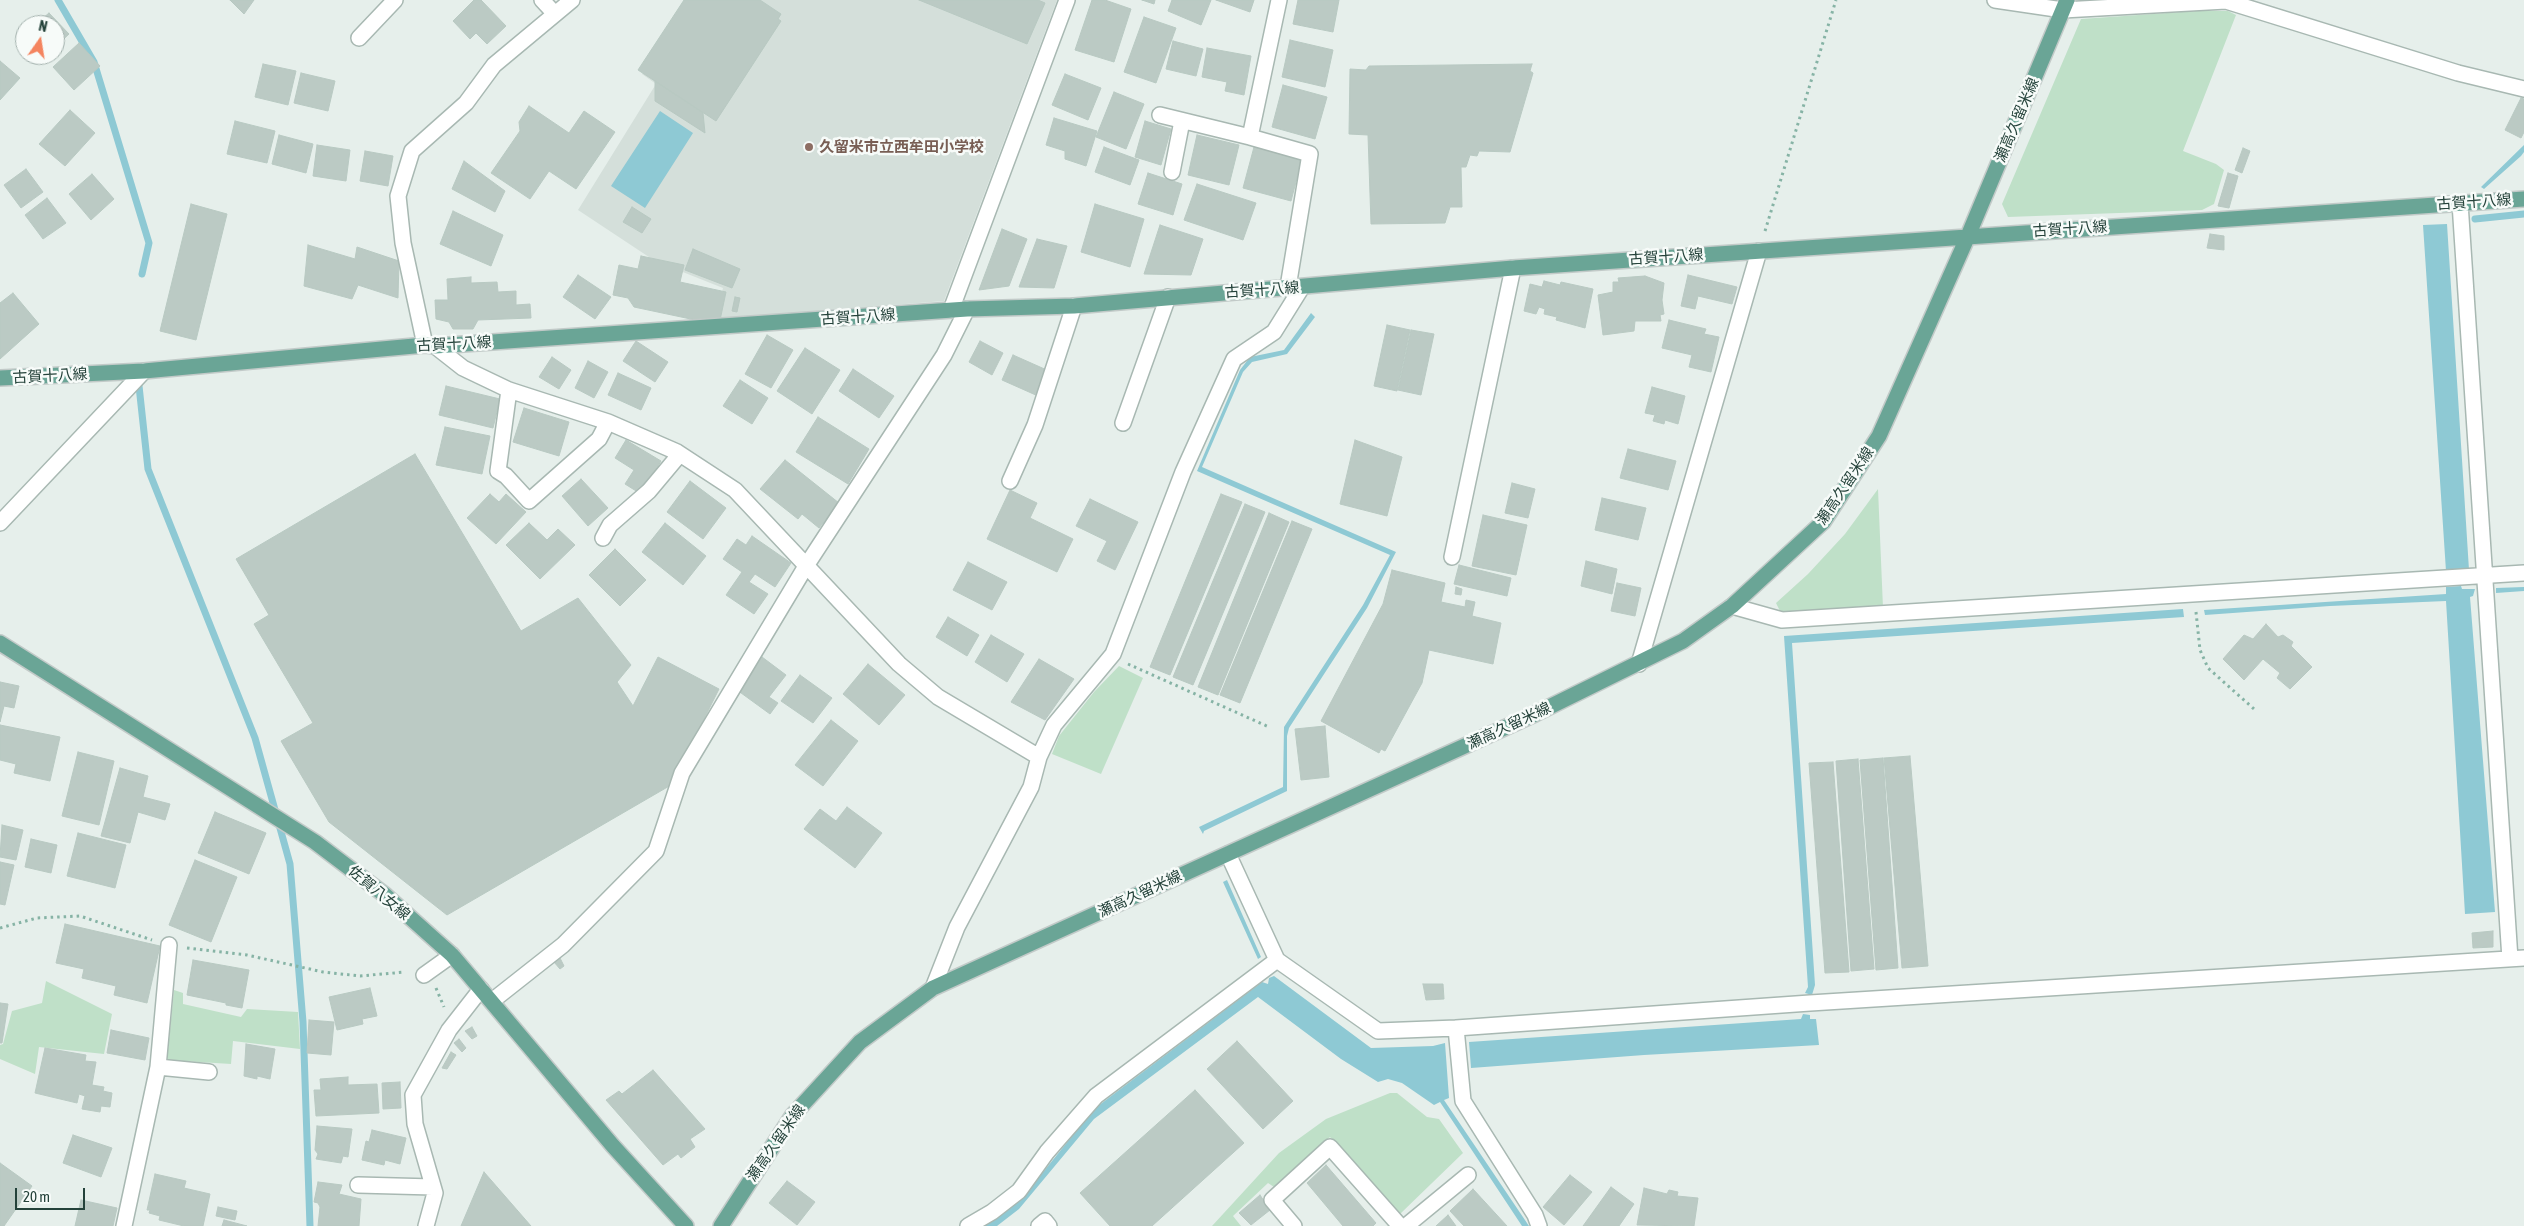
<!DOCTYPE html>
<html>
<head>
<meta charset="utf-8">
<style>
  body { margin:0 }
  #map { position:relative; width:2524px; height:1226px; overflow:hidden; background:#e6efeb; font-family:"Asap Condensed",sans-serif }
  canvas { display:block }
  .north { position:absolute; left:15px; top:15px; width:50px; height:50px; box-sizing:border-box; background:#f7fbf9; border:1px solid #a3b1ad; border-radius:50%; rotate:13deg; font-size:14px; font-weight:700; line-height:20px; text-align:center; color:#24423a }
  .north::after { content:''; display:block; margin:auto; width:18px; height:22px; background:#f4845f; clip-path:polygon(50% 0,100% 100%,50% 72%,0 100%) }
  .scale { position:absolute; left:15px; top:1188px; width:70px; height:22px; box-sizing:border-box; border:2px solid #24423a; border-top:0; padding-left:6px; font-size:15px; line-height:18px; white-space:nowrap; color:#24423a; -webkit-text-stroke:4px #f7fbf9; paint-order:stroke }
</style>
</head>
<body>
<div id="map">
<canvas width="2524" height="1226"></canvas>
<div class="north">N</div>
<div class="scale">20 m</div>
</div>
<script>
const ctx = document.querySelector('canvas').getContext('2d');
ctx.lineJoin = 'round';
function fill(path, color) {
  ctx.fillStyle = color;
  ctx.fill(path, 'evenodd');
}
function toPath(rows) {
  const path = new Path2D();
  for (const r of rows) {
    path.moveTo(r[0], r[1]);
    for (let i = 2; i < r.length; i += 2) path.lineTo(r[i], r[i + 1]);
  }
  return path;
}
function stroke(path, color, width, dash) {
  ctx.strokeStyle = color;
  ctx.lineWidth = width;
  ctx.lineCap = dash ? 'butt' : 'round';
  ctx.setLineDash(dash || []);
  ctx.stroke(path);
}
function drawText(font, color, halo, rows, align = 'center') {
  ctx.font = font + ' "Asap Condensed","Noto Sans JP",sans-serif';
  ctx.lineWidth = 5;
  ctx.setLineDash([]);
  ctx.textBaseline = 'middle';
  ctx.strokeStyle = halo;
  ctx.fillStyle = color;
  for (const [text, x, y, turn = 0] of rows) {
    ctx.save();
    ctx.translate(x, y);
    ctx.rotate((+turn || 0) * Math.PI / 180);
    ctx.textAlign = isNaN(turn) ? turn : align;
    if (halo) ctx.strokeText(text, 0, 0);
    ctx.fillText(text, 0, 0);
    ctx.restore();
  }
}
fill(toPath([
  [689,0,1057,0,944,301,715,319,723,288,655,261,578,210,656,84,642,74]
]), '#d4dfda');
fill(toPath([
  [2196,11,2228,11,2236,15,2183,151,2216,164,2224,170,2214,204,2202,210,2008,217,2002,204,2081,19],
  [1878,489,1883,608,1782,615,1776,603,1808,574,1845,534],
  [1119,666,1143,678,1101,774,1052,754,1059,736,1094,692],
  [46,981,112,1014,104,1054,39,1047,35,1074,0,1059,0,1045,3,1044,12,1011,42,1003],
  [174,990,183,993,183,1004,241,1017,247,1009,298,1012,300,1049,233,1041,231,1064,167,1060],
  [1390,1093,1397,1093,1427,1117,1439,1119,1463,1153,1400,1214,1330,1137,1274,1187,1268,1183,1233,1216,1241,1226,1212,1226,1279,1153,1326,1119]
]), '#bfe0c8');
fill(toPath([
  [660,111,693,133,645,208,611,186],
  [2524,145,2524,152,2521,156,2484,189,2481,187],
  [2447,224,2469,570,2446,571,2423,225],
  [1311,313,1315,317,1287,354,1252,362,1243,372,1202,467,1396,552,1367,608,1289,728,1287,736,1287,791,1204,831,1203,834,1199,827,1283,787,1284,727,1363,605,1390,555,1197,471,1240,370,1250,357,1284,350],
  [2461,586,2462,589,2475,589,2473,596,2470,597,2495,912,2465,914,2446,601,2330,606,2205,615,2204,610,2446,594,2446,587],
  [2524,587,2524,591,2496,593,2496,588],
  [2183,609,2184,617,1792,643,1815,985,1812,995,1805,993,1808,987,1784,636],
  [1227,880,1261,957,1258,959,1223,882],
  [1274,976,1371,1048,1433,1046,1445,1043,1449,1098,1444,1100,1529,1226,1522,1226,1440,1102,1434,1105,1402,1083,1388,1079,1378,1082,1341,1059,1258,997,1094,1119,1019,1209,997,1226,985,1226,1027,1192,1094,1109,1262,982,1268,984,1269,978],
  [1803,1014,1810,1015,1810,1019,1816,1019,1819,1045,1644,1055,1471,1068,1469,1042,1801,1019]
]), '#8ec9d4');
stroke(toPath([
  [58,0,94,62,149,243,142,274],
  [2475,219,2524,214],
  [139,386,148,469,255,738,290,864,303,1022,310,1226]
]), '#8ec9d4', 7);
const building = toPath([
  [230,0,254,0,244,14,230,0],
  [474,0,481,0,506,26,487,44,476,33,470,39,453,21,474,0],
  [684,0,760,0,781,14,778,19,781,21,716,121,638,70,684,0],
  [919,0,1038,0,1045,3,1027,44,919,0],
  [1092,0,1105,0,1131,9,1114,62,1075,50,1092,0],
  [1142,0,1155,0,1154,4,1142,0],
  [1172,0,1211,0,1201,25,1168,11,1172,0],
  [1216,0,1254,0,1250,12,1216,0],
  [1298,0,1339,0,1333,32,1293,24,1298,0],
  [49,13,69,34,55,47,55,25,35,25,49,13],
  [1144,17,1176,28,1156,83,1124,72,1144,17],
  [1290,40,1333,50,1325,87,1282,77,1290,40],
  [1173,41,1203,49,1196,76,1166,69,1173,41],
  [79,43,100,66,74,90,53,67,79,43],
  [1207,48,1251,56,1244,95,1225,91,1227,82,1202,77,1207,48],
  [0,61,20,78,0,100,0,61],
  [263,64,296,71,288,105,255,97,263,64],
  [1532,64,1530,71,1533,73,1510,152,1479,151,1477,156,1470,155,1466,167,1461,167,1462,207,1450,207,1445,223,1371,224,1368,135,1349,134,1350,69,1366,70,1369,66,1532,64],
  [301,73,335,81,328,111,294,103,301,73],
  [1065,74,1101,88,1088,120,1052,105,1065,74],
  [655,81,703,113,705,133,655,101,655,81],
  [1283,85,1327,97,1315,139,1272,127,1283,85],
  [1114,92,1144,104,1126,149,1096,137,1114,92],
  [2521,98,2524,99,2524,132,2521,138,2505,130,2521,98],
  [529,106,569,133,584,111,615,132,576,189,549,171,530,199,491,173,520,131,519,122,529,106],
  [70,110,95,133,65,166,39,144,70,110],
  [1054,118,1097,131,1086,166,1065,159,1065,151,1046,145,1054,118],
  [235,121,275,131,267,163,227,154,235,121],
  [1145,121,1171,129,1161,165,1135,157,1145,121],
  [279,135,313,144,306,173,272,164,279,135],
  [1197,135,1239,145,1229,185,1188,175,1197,135],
  [317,145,350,150,346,181,313,176,317,145],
  [1104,147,1139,160,1130,185,1095,172,1104,147],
  [1254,147,1302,159,1291,201,1243,188,1254,147],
  [2243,148,2250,151,2242,173,2235,170,2243,148],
  [365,151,393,156,388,186,360,181,365,151],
  [464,161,505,191,495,212,452,189,464,161],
  [26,169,43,192,21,208,4,185,26,169],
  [1148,173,1182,184,1173,215,1138,204,1148,173],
  [2228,173,2238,176,2229,208,2218,206,2228,173],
  [92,174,114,199,91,220,69,194,92,174],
  [1197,184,1256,203,1243,240,1184,220,1197,184],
  [47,198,66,223,43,239,25,215,47,198],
  [191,204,227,214,196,340,160,331,191,204],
  [1095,204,1144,219,1130,267,1081,252,1095,204],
  [632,207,651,219,642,233,623,222,632,207],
  [453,211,503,235,491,266,440,244,453,211],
  [1160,225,1203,239,1191,275,1144,274,1160,225],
  [1002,229,1027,239,1009,286,979,290,1002,229],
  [2210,234,2224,236,2224,250,2207,248,2210,234],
  [1037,239,1067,246,1054,288,1019,287,1037,239],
  [308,245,355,259,357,247,399,261,398,298,358,285,352,299,304,286,308,245],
  [693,249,740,269,732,288,685,270,693,249],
  [641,256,684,265,680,282,726,292,719,325,634,307,628,298,613,295,619,265,638,269,641,256],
  [578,275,611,297,595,319,563,297,578,275],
  [1688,275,1737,287,1732,304,1698,296,1695,309,1681,306,1688,275],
  [1645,276,1664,283,1662,300,1664,314,1660,315,1661,321,1635,321,1634,331,1603,335,1598,295,1613,292,1613,282,1619,282,1618,278,1645,276],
  [471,277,471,283,497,282,498,292,516,291,516,305,530,304,531,318,478,320,473,329,453,329,449,322,436,319,435,300,448,300,447,279,471,277],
  [1544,281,1560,285,1561,282,1593,289,1585,328,1556,320,1557,317,1544,314,1545,309,1539,307,1536,314,1524,311,1530,284,1542,287,1544,281],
  [13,293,39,324,0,359,0,303,13,293],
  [735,297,740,298,737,312,732,311,735,297],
  [1669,320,1706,329,1704,334,1719,337,1711,372,1689,367,1692,355,1662,348,1669,320],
  [1387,325,1410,330,1397,391,1374,386,1387,325],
  [1411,330,1434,334,1421,395,1398,390,1411,330],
  [767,335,793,350,771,388,745,374,767,335],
  [636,341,668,362,655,382,623,361,636,341],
  [980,341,1003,353,992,375,969,362,980,341],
  [805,348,840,370,812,414,777,391,805,348],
  [1013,355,1049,371,1038,396,1002,380,1013,355],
  [552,357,571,370,559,389,539,377,552,357],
  [588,361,608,372,594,398,575,388,588,361],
  [853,369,894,396,879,418,839,391,853,369],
  [618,373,651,388,641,410,608,395,618,373],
  [740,380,768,398,752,424,723,406,740,380],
  [446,386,500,399,493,428,439,415,446,386],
  [1652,387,1685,396,1678,424,1665,420,1664,424,1653,421,1655,415,1645,413,1652,387],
  [524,408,569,422,559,456,513,442,524,408],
  [818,417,869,449,848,484,796,452,818,417],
  [445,427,490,436,482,474,436,465,445,427],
  [626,440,661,461,641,494,625,484,634,470,615,458,626,440],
  [1355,440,1402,457,1387,516,1340,504,1355,440],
  [1628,449,1676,461,1668,490,1620,478,1628,449],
  [415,454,521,631,578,598,631,665,617,682,633,706,658,657,719,689,671,785,447,915,329,822,281,741,313,723,254,624,269,615,236,559,415,454],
  [785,460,839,503,819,528,802,514,798,519,760,489,785,460],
  [581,479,608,508,588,526,562,496,581,479],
  [690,481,726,508,703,539,667,512,690,481],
  [1512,483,1535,489,1528,518,1505,513,1512,483],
  [1010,490,1037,503,1030,518,1073,539,1057,572,987,539,1010,490],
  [490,494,499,502,506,494,526,512,496,544,467,518,490,494],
  [1221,494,1242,502,1170,675,1150,667,1221,494],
  [1602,498,1646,508,1638,540,1595,530,1602,498],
  [1090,499,1138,522,1115,570,1097,561,1107,541,1076,526,1090,499],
  [1245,504,1265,512,1193,685,1173,677,1245,504],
  [1269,513,1289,522,1218,695,1198,687,1269,513],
  [1483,515,1527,525,1516,575,1472,566,1483,515],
  [1292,521,1312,529,1240,703,1220,695,1292,521],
  [529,523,547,540,558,529,575,545,540,579,506,545,529,523],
  [665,523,706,556,683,585,642,552,665,523],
  [752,536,791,563,775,587,755,574,749,582,768,594,754,614,726,595,742,572,723,559,737,539,746,545,752,536],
  [615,549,646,580,620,606,589,575,615,549],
  [1586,561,1617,569,1612,594,1581,586,1586,561],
  [968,562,1007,582,992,610,953,590,968,562],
  [1459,565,1511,578,1507,596,1454,584,1459,565],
  [1392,570,1445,583,1441,602,1465,607,1466,600,1475,602,1472,616,1501,623,1493,664,1429,650,1422,683,1385,751,1381,749,1379,753,1321,721,1383,604,1392,570],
  [1617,583,1641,588,1635,616,1611,611,1617,583],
  [1456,587,1462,589,1461,595,1455,594,1456,587],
  [948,617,979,635,967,656,936,637,948,617],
  [2266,624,2278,637,2283,635,2293,642,2291,646,2312,667,2290,689,2277,678,2280,673,2263,659,2244,680,2223,659,2244,635,2253,639,2266,624],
  [991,635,1024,654,1007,682,975,662,991,635],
  [762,657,786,675,769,697,778,703,770,714,737,690,762,657],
  [1039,659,1074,679,1045,720,1011,702,1039,659],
  [868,664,905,695,879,725,843,694,868,664],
  [800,675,832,698,813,723,781,701,800,675],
  [0,682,19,686,14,708,4,706,0,722,0,682],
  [831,720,858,741,823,786,795,765,831,720],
  [0,725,60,737,50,781,14,773,16,764,0,760,0,725],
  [1325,726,1329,777,1301,780,1295,729,1325,726],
  [78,752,114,761,99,825,62,816,78,752],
  [1910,756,1928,966,1902,968,1884,758,1910,756],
  [1883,758,1898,968,1876,970,1860,760,1883,758],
  [1858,759,1874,969,1851,971,1836,761,1858,759],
  [1833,762,1849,972,1825,973,1809,763,1833,762],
  [120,768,148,776,143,797,170,804,165,820,138,812,130,843,101,836,120,768],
  [847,807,882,833,855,868,804,829,820,809,836,821,847,807],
  [215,812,266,833,249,874,198,853,215,812],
  [2,825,23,830,16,860,0,857,2,825],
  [78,833,126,845,115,888,67,876,78,833],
  [31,839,57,845,51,873,25,867,31,839],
  [195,860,237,877,211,942,169,925,195,860],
  [0,862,14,865,5,905,0,904,0,862],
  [65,924,160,946,147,1003,114,995,116,986,82,978,84,969,56,963,65,924],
  [2493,931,2493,947,2473,948,2472,933,2493,931],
  [560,958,564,966,560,969,554,962,560,958],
  [193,960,249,970,242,1008,226,1005,226,1003,187,995,193,960],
  [1423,984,1443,984,1444,999,1426,1000,1423,984],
  [370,988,377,1016,362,1019,363,1024,337,1030,329,997,370,988],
  [0,1003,8,1004,2,1043,0,1043,0,1003],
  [309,1020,334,1022,331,1055,307,1053,309,1020],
  [472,1027,477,1036,472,1039,465,1031,472,1027],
  [111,1030,149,1038,145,1060,107,1053,111,1030],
  [459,1039,466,1048,462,1052,454,1043,459,1039],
  [1237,1041,1293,1101,1263,1129,1207,1069,1237,1041],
  [246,1044,275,1049,270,1079,257,1076,257,1079,244,1076,246,1044],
  [45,1048,86,1055,85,1061,96,1062,92,1085,104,1087,103,1091,112,1093,110,1107,101,1106,100,1112,82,1109,85,1096,79,1094,77,1103,35,1093,45,1048],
  [451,1052,456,1055,447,1069,442,1068,451,1052],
  [653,1070,705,1129,690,1139,695,1147,681,1158,678,1154,663,1165,606,1100,619,1091,622,1094,653,1070],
  [348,1077,348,1085,377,1084,379,1113,316,1116,314,1090,321,1090,320,1079,348,1077],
  [400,1082,401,1108,383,1109,382,1083,400,1082],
  [1195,1090,1244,1143,1152,1226,1110,1226,1080,1193,1195,1090],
  [317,1126,352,1129,348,1157,343,1156,341,1163,316,1159,318,1154,315,1150,317,1126],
  [372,1130,406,1138,400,1164,385,1160,384,1165,362,1160,366,1141,369,1142,372,1130],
  [73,1135,112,1148,101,1177,63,1163,73,1135],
  [0,1163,32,1186,4,1226,0,1226,0,1163],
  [1326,1165,1376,1223,1373,1226,1343,1226,1307,1183,1326,1165],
  [484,1172,531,1226,461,1226,484,1172],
  [155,1174,186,1181,184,1188,210,1194,203,1226,184,1226,159,1220,160,1216,149,1213,150,1210,147,1210,155,1174],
  [1570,1175,1592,1192,1564,1225,1543,1207,1570,1175],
  [787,1181,815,1202,797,1225,769,1203,787,1181],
  [318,1182,342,1185,339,1194,361,1199,359,1226,318,1226,320,1207,318,1203,314,1202,318,1182],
  [1611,1187,1634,1204,1619,1226,1583,1226,1611,1187],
  [1644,1188,1667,1194,1669,1190,1678,1192,1677,1196,1698,1198,1694,1226,1637,1225,1644,1188],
  [1473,1189,1507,1226,1464,1226,1450,1211,1473,1189],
  [1260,1195,1270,1210,1251,1225,1239,1213,1260,1195],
  [81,1200,117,1208,113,1226,75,1226,81,1200],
  [218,1207,237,1211,235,1220,216,1216,218,1207],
  [1448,1215,1456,1226,1436,1226,1448,1215],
  [224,1220,247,1226,222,1226,224,1220]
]);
fill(building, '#bbcac4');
stroke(building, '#b8c9c2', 1);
const minor = toPath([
  [542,0,555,14],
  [1279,0,1250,137,1310,154,1288,287],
  [1995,0,2063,10,2226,1,2458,73,2524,89],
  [359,38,395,0],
  [1160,115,1250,137],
  [1172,172,1182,121],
  [2460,203,2510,959],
  [951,310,1067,0],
  [425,345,403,243,398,196,412,151,466,103,494,65,572,0],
  [435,346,463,368,509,390,608,422,677,452,735,490,899,664,938,697,1039,757],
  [509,390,498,471,506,476,529,501,599,439,608,422],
  [1123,423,1168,297],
  [1010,481,1035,425,1074,306],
  [0,523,144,371],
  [603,538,610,525,649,491,680,454],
  [1452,557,1513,268],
  [1732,606,1782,620,2524,573],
  [1639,664,1759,251],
  [1228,854,1277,960,1378,1031,1456,1028,1810,1003,2524,958],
  [424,975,452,955],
  [933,988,957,927,1031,787,1039,757,1054,725,1113,654,1183,472,1234,359,1274,332,1302,287],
  [492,1001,563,945,656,851,682,773,806,566,944,355,967,309],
  [1456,1028,1463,1101,1535,1215,1539,1226],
  [158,1067,209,1072],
  [358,1185,433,1187],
  [124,1226,158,1067,169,945],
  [426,1226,435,1193,415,1124,413,1095,449,1030,481,989],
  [968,1226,992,1212,1019,1191,1047,1152,1096,1096,1277,960],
  [1039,1226,1045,1221,1049,1226],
  [1294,1226,1272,1200,1330,1147,1400,1226],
  [1406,1226,1468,1175]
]);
const major = toPath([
  [0,378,144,371,425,345,435,346,967,309,1074,306,1513,268,2524,199],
  [0,643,315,842,385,895,452,955,613,1146,686,1226],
  [721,1226,793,1115,860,1042,933,988,1535,714,1683,641,1732,606,1823,522,1879,436,1968,236,2067,0]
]);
stroke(minor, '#a8b8b2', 18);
stroke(major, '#c2cac8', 18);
stroke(toPath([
  [1765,231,1836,0],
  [2196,612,2200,650,2208,668,2254,709],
  [1128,664,1269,727],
  [0,928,37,918,80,916,152,940],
  [187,948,247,955,323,972,360,976,405,972],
  [436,988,444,1007]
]), '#86b3a5', 3, [2.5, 4]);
stroke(minor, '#fff', 15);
stroke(major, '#6aa596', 15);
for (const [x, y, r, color] of [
  [809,147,5,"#8d6e63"]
]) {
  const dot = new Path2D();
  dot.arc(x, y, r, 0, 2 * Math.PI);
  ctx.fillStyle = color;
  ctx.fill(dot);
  stroke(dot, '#f7fbf9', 2);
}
drawText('15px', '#24423a', '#f7fbf9', [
  ["瀬高久留米線",2017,120,-67],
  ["古賀十八線",2474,202,-4],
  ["古賀十八線",2070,229,-4],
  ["古賀十八線",1666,257,-4],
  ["古賀十八線",1262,290,-4],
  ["古賀十八線",858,317,-4],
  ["古賀十八線",454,344,-3],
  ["古賀十八線",50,376,-3],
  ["瀬高久留米線",1845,486,-56],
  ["瀬高久留米線",1509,726,-25],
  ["佐賀八女線",379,893,40],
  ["瀬高久留米線",1140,894,-25],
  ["瀬高久留米線",776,1143,-55]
]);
drawText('bold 15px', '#785e54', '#f7fbf9', [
  ["久留米市立西牟田小学校",819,147]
], 'left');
</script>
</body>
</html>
